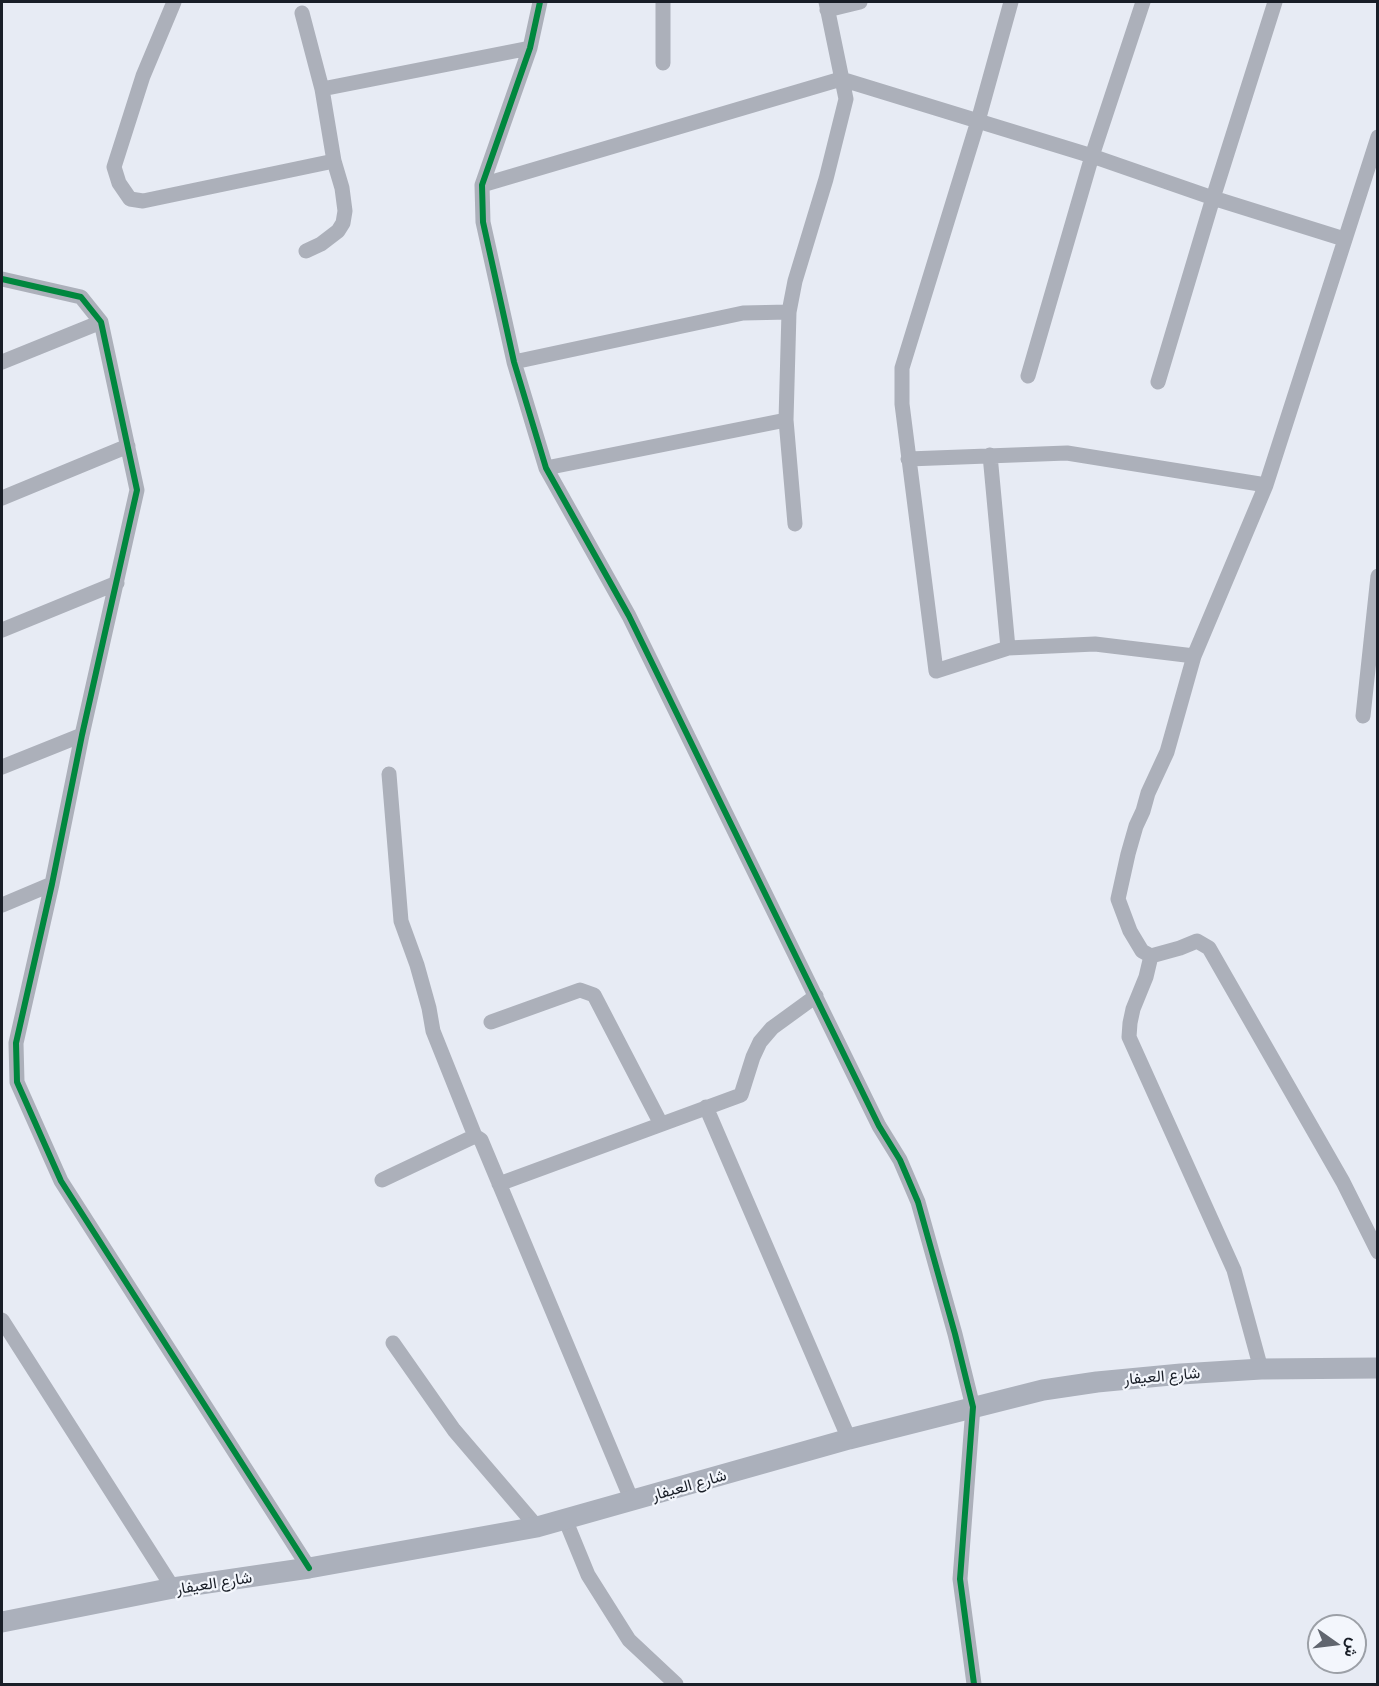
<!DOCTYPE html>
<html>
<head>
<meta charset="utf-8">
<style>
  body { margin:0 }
  #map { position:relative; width:1379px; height:1686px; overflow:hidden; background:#e7ebf4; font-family:Ubuntu,Vazirmatn,sans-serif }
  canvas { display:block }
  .frame { position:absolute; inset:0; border:3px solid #191e27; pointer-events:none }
  .north { position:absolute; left:1307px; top:1614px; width:60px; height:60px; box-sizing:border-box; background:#f3f6fc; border:2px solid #9ca0a7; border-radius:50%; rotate:104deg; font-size:16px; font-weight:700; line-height:24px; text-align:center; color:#191e27 }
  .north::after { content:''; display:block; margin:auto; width:21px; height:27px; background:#61666f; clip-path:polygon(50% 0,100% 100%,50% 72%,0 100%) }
</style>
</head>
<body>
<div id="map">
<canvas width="1379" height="1686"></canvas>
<div class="frame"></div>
<div class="north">ش</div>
</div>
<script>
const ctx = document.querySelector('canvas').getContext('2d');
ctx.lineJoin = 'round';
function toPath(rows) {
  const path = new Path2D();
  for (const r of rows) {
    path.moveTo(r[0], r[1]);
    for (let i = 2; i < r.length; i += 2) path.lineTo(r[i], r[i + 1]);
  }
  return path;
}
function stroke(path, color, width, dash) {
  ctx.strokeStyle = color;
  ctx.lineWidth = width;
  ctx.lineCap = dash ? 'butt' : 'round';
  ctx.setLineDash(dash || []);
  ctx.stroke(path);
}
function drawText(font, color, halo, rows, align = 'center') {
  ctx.font = font + ' Ubuntu,Vazirmatn,sans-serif';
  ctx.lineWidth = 4.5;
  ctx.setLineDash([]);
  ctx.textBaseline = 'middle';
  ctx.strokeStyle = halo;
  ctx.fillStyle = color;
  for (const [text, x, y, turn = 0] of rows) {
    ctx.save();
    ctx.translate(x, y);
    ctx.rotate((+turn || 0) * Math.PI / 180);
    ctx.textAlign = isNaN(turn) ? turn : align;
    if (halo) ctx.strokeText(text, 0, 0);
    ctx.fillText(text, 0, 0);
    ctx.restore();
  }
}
stroke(toPath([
  [174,2,143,76,114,167,119,183,130,199,143,201,334,161,322,89,302,13],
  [540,2,530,48,482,185,483,222,514,362,546,468,629,616,879,1126,900,1160,918,1202,955,1334,973,1407,960,1579,974,1684],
  [663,2,663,63],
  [1011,2,978,121,902,368,902,404,936,671,1008,648,1095,644,1194,656],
  [827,10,860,2],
  [322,89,530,48],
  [1378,137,1266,485,1194,656,1167,752,1148,793,1143,811,1136,826,1128,854,1118,899,1130,931,1142,951,1151,956,1180,948,1197,941,1209,948,1343,1182,1378,1252],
  [482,185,841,79,1092,156,1213,198,1344,239],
  [306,251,321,244,338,231,343,223,345,211,342,188,334,161],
  [2,279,81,297,101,322,137,490,82,735,52,884,16,1043,17,1082,61,1181,309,1568],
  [2,362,101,322],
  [514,362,743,313,789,312],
  [1028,376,1092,156,1143,2],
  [1158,382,1213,198,1275,2],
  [990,455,1008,648],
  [908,459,1067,453,1266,485],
  [546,468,786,420],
  [2,498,128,446],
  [795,524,786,420,789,312,795,281,826,179,846,99,826,2],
  [2,630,117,583],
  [1363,716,1378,576],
  [2,767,82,735],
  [389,774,401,921,417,965,429,1008,433,1031,475,1136],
  [2,905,52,884],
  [1151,956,1146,977,1133,1009,1130,1023,1129,1037,1234,1270,1261,1369],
  [491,1022,580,990,594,995,661,1124],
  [706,1107,849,1439],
  [382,1180,475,1136,481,1140,632,1501],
  [499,1184,741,1095,753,1057,760,1042,772,1028,816,996],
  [2,1320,173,1588],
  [393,1343,454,1430,537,1527],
  [565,1519,588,1575,629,1640,676,1684]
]), '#acb0ba', 15);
stroke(toPath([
  [2,1622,173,1588,309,1568,537,1527,849,1439,1043,1390,1097,1382,1181,1374,1261,1369,1378,1368]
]), '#abb0bb', 21);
stroke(toPath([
  [540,2,530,48,482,185,483,222,514,362,546,468,629,616,879,1126,900,1160,918,1202,955,1334,973,1407,960,1579,974,1684],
  [2,279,81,297,101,322,137,490,82,735,52,884,16,1043,17,1082,61,1181,309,1568]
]), '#00873e', 6);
drawText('16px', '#191e27', '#f3f6fc', [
  ["شارع العيفار",1162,1376,-5],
  ["شارع العيفار",689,1485,-16],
  ["شارع العيفار",214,1583,-9]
]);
</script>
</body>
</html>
